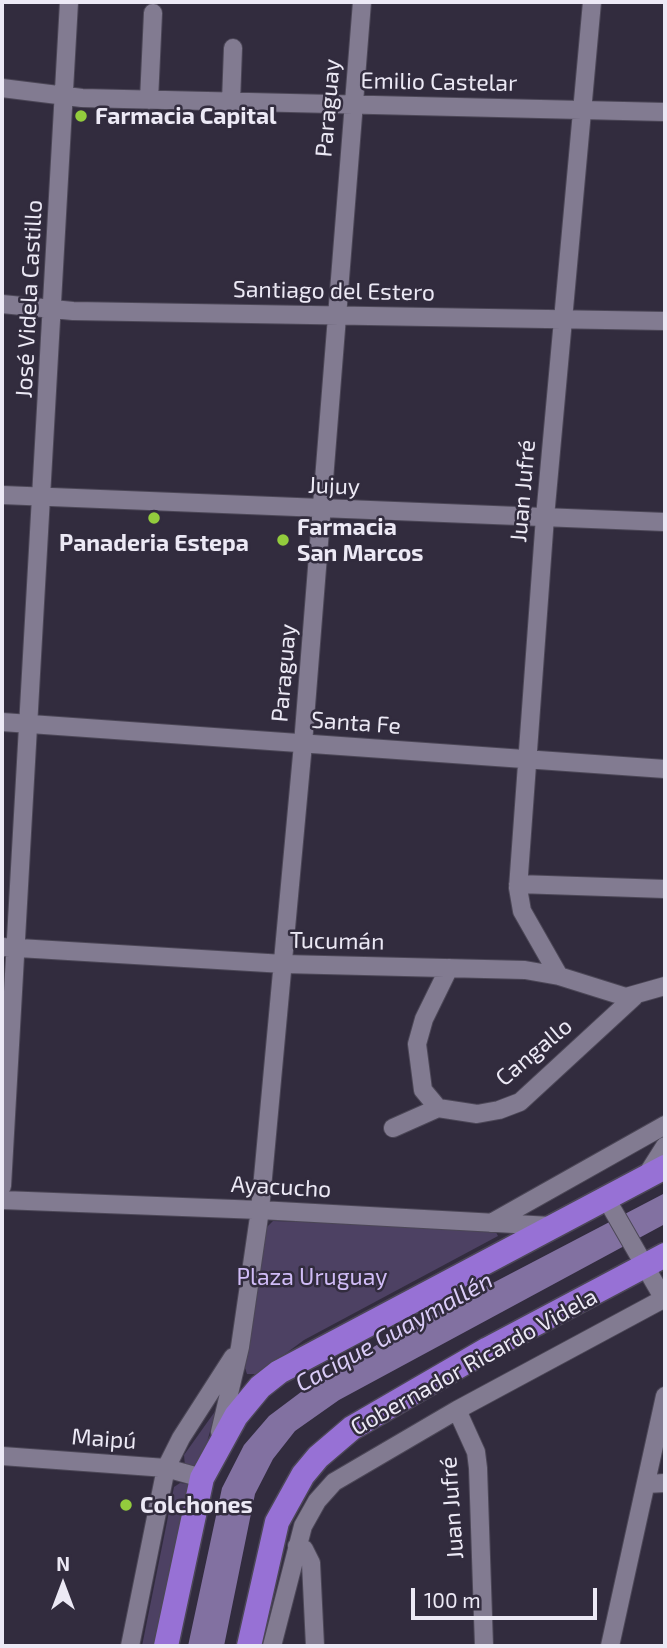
<!DOCTYPE html>
<html>
<head>
<meta charset="utf-8">
<style>
  body { margin:0 }
  #map { position:relative; width:667px; height:1648px; overflow:hidden; background:#322c3e; font-family:"Exo 2",sans-serif }
  canvas { display:block }
  .frame { position:absolute; inset:0; border:4px solid #ece9f5; pointer-events:none }
  .north { position:absolute; left:28px; top:1550px; width:70px; height:70px; -webkit-text-stroke:5px #322c3e; paint-order:stroke; rotate:0deg; font-size:19px; font-weight:700; line-height:28px; text-align:center; color:#ece9f5 }
  .north::after { content:''; display:block; margin:auto; width:24px; height:32px; background:#ece9f5; clip-path:polygon(50% 0,100% 100%,50% 72%,0 100%) }
  .scale { position:absolute; left:411px; top:1588px; width:186px; height:32px; box-sizing:border-box; border:4px solid #ece9f5; border-top:0; padding-left:9px; font-size:21px; line-height:24px; white-space:nowrap; color:#ece9f5; -webkit-text-stroke:5px #322c3e; paint-order:stroke }
</style>
</head>
<body>
<div id="map">
<canvas width="667" height="1648"></canvas>
<div class="frame"></div>
<div class="north">N</div>
<div class="scale">100 m</div>
</div>
<script>
const ctx = document.querySelector('canvas').getContext('2d');
ctx.lineJoin = 'round';
function fill(path, color) {
  ctx.fillStyle = color;
  ctx.fill(path, 'evenodd');
}
function toPath(rows) {
  const path = new Path2D();
  for (const r of rows) {
    path.moveTo(r[0], r[1]);
    for (let i = 2; i < r.length; i += 2) path.lineTo(r[i], r[i + 1]);
  }
  return path;
}
function stroke(path, color, width, dash) {
  ctx.strokeStyle = color;
  ctx.lineWidth = width;
  ctx.lineCap = dash ? 'butt' : 'round';
  ctx.setLineDash(dash || []);
  ctx.stroke(path);
}
function drawText(font, color, halo, rows, align = 'center') {
  ctx.font = font + ' "Exo 2",sans-serif';
  ctx.lineWidth = 5;
  ctx.setLineDash([]);
  ctx.textBaseline = 'middle';
  ctx.strokeStyle = halo;
  ctx.fillStyle = color;
  for (const [text, x, y, turn = 0] of rows) {
    ctx.save();
    ctx.translate(x, y);
    ctx.rotate((+turn || 0) * Math.PI / 180);
    ctx.textAlign = isNaN(turn) ? turn : align;
    if (halo) ctx.strokeText(text, 0, 0);
    ctx.fillText(text, 0, 0);
    ctx.restore();
  }
}
fill(toPath([
  [273,1221,481,1228,495,1230,498,1236,304,1340,258,1374,247,1374,245,1368,265,1229],
  [216,1410,202,1460,195,1466,185,1466,184,1455],
  [180,1483,189,1484,159,1646,142,1646,174,1487]
]), '#4d4163');
fill(toPath([
  [665,1193,665,1224,339,1400,295,1431,273,1459,255,1494,224,1646,188,1646,222,1488,244,1445,269,1416,313,1383,397,1333]
]), '#8271a1');
const minor = toPath([
  [2,88,82,98,665,112],
  [149,100,153,13],
  [231,102,233,48],
  [2,304,73,311,665,321],
  [2,495,665,522],
  [2,722,665,769],
  [518,884,665,889],
  [2,947,284,964,525,970,559,976,626,997,665,986],
  [449,968,424,1019,417,1044,423,1090,438,1108,477,1114,499,1110,520,1102,634,997],
  [559,976,522,911,518,888,545,517,592,2],
  [393,1128,438,1108],
  [646,1176,665,1146],
  [2,1186,69,2],
  [2,1200,260,1210,551,1226],
  [607,1200,665,1301],
  [491,1223,665,1125],
  [457,1410,476,1452,478,1468,484,1646],
  [220,1432,240,1347,260,1210,303,744,362,2],
  [2,1456,166,1468,202,1478],
  [646,1484,665,1483],
  [297,1546,304,1549,311,1563,315,1646],
  [130,1646,166,1468,181,1438,233,1357],
  [272,1646,303,1526,317,1501,334,1482,457,1410,665,1298],
  [610,1646,665,1396]
]);
const highway = toPath([
  [166,1646,202,1478,236,1416,260,1387,279,1372,665,1167],
  [249,1646,277,1522,303,1475,318,1457,352,1428,488,1349,665,1255]
]);
stroke(minor, '#4c4757', 20);
stroke(highway, '#4c4757', 27);
stroke(minor, '#827b91', 18);
stroke(highway, '#9771d5', 24);
for (const [x, y, r, color] of [
  [81,116,7,"#93cc3d"],
  [154,518,7,"#93cc3d"],
  [283,540,7,"#93cc3d"],
  [126,1505,7,"#93cc3d"]
]) {
  const dot = new Path2D();
  dot.arc(x, y, r, 0, 2 * Math.PI);
  ctx.fillStyle = color;
  ctx.fill(dot);
  stroke(dot, '#322c3e', 2.5);
}
drawText('23px', '#ece9f5', '#322c3e', [
  ["Emilio Castelar",439,82,1],
  ["Paraguay",328,108,-85],
  ["Santiago del Estero",334,291,1],
  ["José Videla Castillo",29,299,-87],
  ["Jujuy",334,486,2],
  ["Juan Jufré",523,491,-85],
  ["Paraguay",284,673,-85],
  ["Santa Fe",356,723,4],
  ["Tucumán",337,941,1],
  ["Cangallo",534,1052,-40],
  ["Ayacucho",281,1187,3],
  ["Gobernador Ricardo Videla",474,1362,-29],
  ["Maipú",104,1439,4],
  ["Juan Jufré",452,1508,-94]
]);
drawText('bold 23px', '#ece9f5', '#322c3e', [
  ["Farmacia Capital",95,116],
  ["Farmacia",297,527],
  ["San Marcos",297,553],
  ["Panaderia Estepa",154,543,"center"],
  ["Colchones",140,1505]
], 'left');
drawText('23px', '#d0bcf7', '#322c3e', [
  ["Plaza Uruguay",312,1277]
]);
drawText('italic 24px', '#daccf8', '#322c3e', [
  ["Cacique Guaymallén",394,1332,-29]
]);
</script>
</body>
</html>
